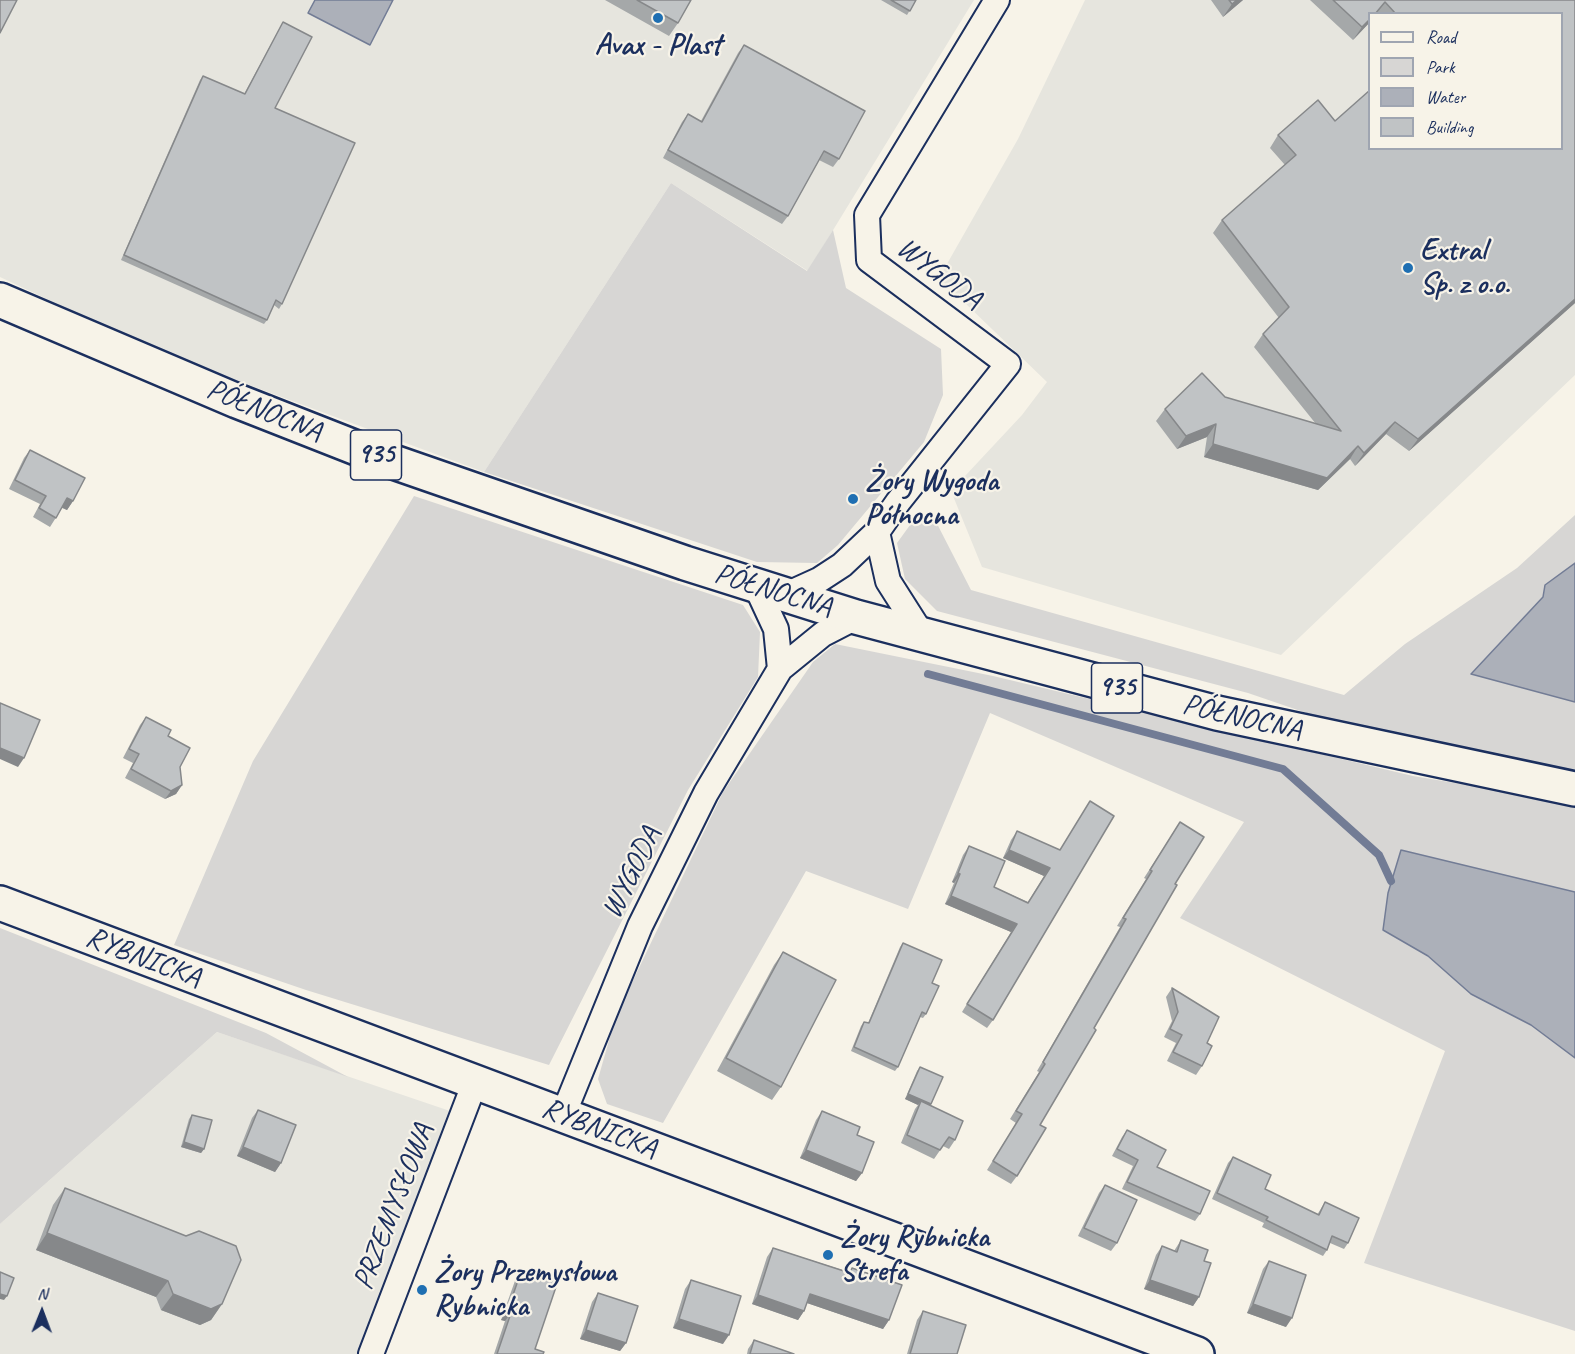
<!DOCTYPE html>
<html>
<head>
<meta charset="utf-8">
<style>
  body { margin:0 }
  #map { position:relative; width:1575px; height:1354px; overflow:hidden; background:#f7f3e8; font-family:Caveat,sans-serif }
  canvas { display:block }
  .legend { position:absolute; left:1368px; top:12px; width:195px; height:138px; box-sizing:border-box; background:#f7f3e8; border:2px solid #9fa5b1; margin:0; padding:8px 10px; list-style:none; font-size:18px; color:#1b2f5e }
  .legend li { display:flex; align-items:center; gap:12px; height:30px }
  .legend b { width:30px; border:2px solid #9fa5b1 }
  .north { position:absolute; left:12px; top:1282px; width:60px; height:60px; -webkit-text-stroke:4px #f7f3e8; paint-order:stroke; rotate:1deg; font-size:16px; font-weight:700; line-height:24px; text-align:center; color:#1b2f5e }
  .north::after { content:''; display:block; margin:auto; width:21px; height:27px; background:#1b2f5e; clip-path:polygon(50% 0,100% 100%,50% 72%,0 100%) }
</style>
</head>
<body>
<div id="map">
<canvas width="1575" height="1354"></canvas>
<ul class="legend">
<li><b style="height:8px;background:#f7f3e8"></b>Road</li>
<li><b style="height:16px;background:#d7d6d4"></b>Park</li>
<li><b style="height:16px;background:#acb0b9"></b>Water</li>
<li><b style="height:16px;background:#c0c3c5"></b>Building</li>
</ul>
<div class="north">N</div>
</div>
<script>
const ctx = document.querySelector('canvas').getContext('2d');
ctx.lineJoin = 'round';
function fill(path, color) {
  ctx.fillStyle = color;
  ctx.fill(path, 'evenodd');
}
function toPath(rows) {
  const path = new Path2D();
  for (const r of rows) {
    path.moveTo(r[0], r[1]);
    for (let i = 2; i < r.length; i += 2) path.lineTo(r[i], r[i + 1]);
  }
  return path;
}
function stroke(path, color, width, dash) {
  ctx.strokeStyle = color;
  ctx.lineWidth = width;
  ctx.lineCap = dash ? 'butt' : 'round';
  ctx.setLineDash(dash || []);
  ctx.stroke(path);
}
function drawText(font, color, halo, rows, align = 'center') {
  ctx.font = font + ' Caveat,sans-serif';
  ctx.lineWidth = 4.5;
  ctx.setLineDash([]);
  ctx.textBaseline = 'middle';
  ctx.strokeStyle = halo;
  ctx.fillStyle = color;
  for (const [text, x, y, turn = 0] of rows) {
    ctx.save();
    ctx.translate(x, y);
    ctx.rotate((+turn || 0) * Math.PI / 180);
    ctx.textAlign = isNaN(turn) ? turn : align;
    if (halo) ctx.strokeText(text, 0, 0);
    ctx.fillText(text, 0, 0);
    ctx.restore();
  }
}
fill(toPath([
  [0,0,974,0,808,271,671,183,484,472,160,352,0,277],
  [1085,0,1575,0,1575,375,1281,655,982,567,951,491,1022,415,1047,382,939,278,1018,139],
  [1370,14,1562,14,1562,148,1370,148],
  [217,1032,450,1111,361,1354,0,1354,0,1224]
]), '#e6e5de');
fill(toPath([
  [671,183,807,271,833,230,846,288,941,349,943,395,924,442,838,545,817,563,757,562,484,472],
  [414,496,743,605,760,632,758,677,688,790,549,1065,306,990,174,945,253,761],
  [918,514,932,514,971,590,1344,695,1405,644,1517,568,1575,515,1575,563,1545,585,1543,597,1471,673,1575,702,1575,776,1327,720,1248,693,937,611,905,579,897,543],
  [835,644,993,676,1413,776,1575,803,1575,1331,1364,1263,1445,1051,1180,918,1244,822,990,713,908,909,806,871,663,1123,607,1104,598,1079,616,1016,723,792,813,662],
  [0,928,266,1033,348,1077,217,1032,0,1224]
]), '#d7d6d4');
const water = toPath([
  [315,0,393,0,370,45,308,13,315,0],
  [1575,563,1575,702,1471,674,1543,597,1545,585,1575,563],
  [1401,850,1575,892,1575,1058,1531,1025,1471,994,1428,956,1383,930,1388,893,1401,850]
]);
fill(water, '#acb0b9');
stroke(water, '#727c95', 1.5);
stroke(toPath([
  [928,674,1283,769,1379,855,1391,881]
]), '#727c95', 8);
const street = toPath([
  [877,532,888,581,923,636],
  [756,586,776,629,780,669],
  [786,595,819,580,842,565,877,532,898,502,1008,364,869,260,867,215,997,0],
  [563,1115,640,926,706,793,780,669,823,634,856,617],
  [371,1354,475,1082]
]);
const secondary = toPath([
  [0,903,1197,1354]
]);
const primary = toPath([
  [0,300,237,401,382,458,685,563,856,617,1217,713,1575,789]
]);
stroke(street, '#1b2f5e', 28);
stroke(secondary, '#1b2f5e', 38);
stroke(primary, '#1b2f5e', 38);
stroke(street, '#f7f3e8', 24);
stroke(secondary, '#f7f3e8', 33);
stroke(primary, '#f7f3e8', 33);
fill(toPath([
  [605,0,691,0,678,23,669,36],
  [881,0,916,0,907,15],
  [1211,0,1243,0,1223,17],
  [1310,0,1575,0,1575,303,1409,451,1386,434,1355,466,1350,459,1318,490,1204,457,1207,437,1177,449,1156,421,1165,409,1225,397,1316,424,1254,347,1263,334,1279,318,1213,233,1222,220,1285,165,1270,148,1278,135,1335,121,1562,14,1370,14,1370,22,1353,40],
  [283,22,275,108,282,304,279,309,274,305,267,320,264,324,121,260,200,80,203,76,244,94],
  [744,45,839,159,833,167,819,160,788,216,782,224,663,158,682,122,688,114,701,121,738,53],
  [30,450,73,501,67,510,62,508,50,527,33,517,40,504,9,489,24,458],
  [146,717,168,736,180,767,182,785,176,794,165,799,125,778,133,763,123,758,140,725],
  [1090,801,993,1020,987,1028,962,1012,1011,932,945,904,954,883,952,882,963,855,969,846,994,887,1028,902,1044,876,1003,858,1011,840,1017,831,1060,850],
  [1180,822,1175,884,1040,1125,1017,1176,1011,1184,987,1170,1016,1123,1010,1119,1039,1072,1037,1071,1120,927,1117,926,1146,879,1144,878],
  [903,943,932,983,926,1014,923,1018,920,1017,898,1067,895,1071,851,1051,861,1026,864,1022,868,1023,900,947],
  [783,952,781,1087,772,1100,717,1071,774,965],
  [1172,988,1207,1043,1202,1066,1196,1075,1167,1061,1176,1043,1164,1037,1172,1021,1166,997],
  [920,1067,930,1105,955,1140,949,1149,943,1146,934,1159,901,1143,915,1109,918,1105,905,1099,917,1071],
  [258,1110,281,1163,275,1172,237,1156,252,1118],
  [822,1111,857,1135,862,1173,856,1181,800,1158,816,1120],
  [192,1115,204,1149,201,1153,181,1147,189,1119],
  [1127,1130,1157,1167,1200,1214,1195,1221,1122,1189,1133,1166,1112,1156,1122,1137],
  [1233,1157,1265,1189,1317,1215,1325,1202,1348,1243,1344,1249,1330,1243,1327,1250,1323,1256,1262,1227,1264,1223,1212,1199,1228,1163],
  [1105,1185,1117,1243,1111,1251,1078,1236,1099,1193],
  [65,1188,222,1304,211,1320,200,1325,161,1310,156,1297,36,1250,53,1205],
  [1181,1240,1204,1261,1199,1297,1193,1306,1144,1289,1156,1255,1162,1246,1174,1251],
  [773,1248,849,1272,852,1268,889,1320,883,1329,807,1303,804,1311,798,1320,752,1304,767,1257],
  [1269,1261,1286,1327,1247,1313,1263,1269],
  [522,1269,535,1349,543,1354,494,1354,505,1321,501,1320,516,1278],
  [691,1280,723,1344,673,1328,685,1289],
  [598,1293,626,1343,620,1351,580,1339,592,1302],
  [923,1311,957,1354,907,1354,917,1320],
  [754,1340,794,1354,747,1354,748,1349]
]), '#a5a8a9');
fill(toPath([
  [1237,0,1243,0,1223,17,1232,4],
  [1370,19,1370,22,1353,40,1362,27],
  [1575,299,1575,303,1409,451,1418,439],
  [1395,422,1386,434,1355,466,1364,453],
  [1216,424,1207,437,1177,449,1186,436],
  [1213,444,1358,446,1350,459,1318,490,1204,457],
  [67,498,73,501,67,510,61,507],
  [0,748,24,758,18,767,0,759],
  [182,785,176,794,165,799,171,791],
  [1009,850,1050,868,1044,876,1003,858],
  [958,873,960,874,954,883,952,882],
  [951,896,1017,924,1011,932,945,904],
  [908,1094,931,1104,928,1109,921,1101,918,1105,905,1099],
  [184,1142,204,1149,201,1153,181,1147],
  [243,1147,281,1163,275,1172,237,1156],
  [806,1150,862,1173,856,1181,800,1158],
  [47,1233,168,1281,156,1297,36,1250],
  [1150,1280,1199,1297,1193,1306,1144,1289],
  [0,1294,7,1296,4,1300,0,1299],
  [173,1294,222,1304,211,1320,200,1325,161,1310],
  [810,1294,889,1320,883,1329,804,1302],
  [758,1295,804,1311,798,1320,752,1304],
  [1253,1304,1292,1318,1286,1327,1247,1313],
  [507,1312,511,1313,505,1321,501,1320],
  [679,1319,729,1335,723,1344,673,1328],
  [586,1330,626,1343,620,1351,580,1339]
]), '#86888a');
const building = toPath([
  [0,0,17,0,0,33,0,0],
  [637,0,691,0,678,23,637,0],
  [891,0,916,0,910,11,891,0],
  [1229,0,1237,0,1232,4,1229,0],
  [1333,0,1575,0,1575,299,1418,439,1395,422,1364,453,1358,446,1327,478,1213,444,1216,424,1186,436,1165,409,1202,373,1225,397,1341,431,1263,334,1289,307,1222,220,1296,155,1278,135,1318,100,1335,121,1370,90,1370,148,1562,148,1562,14,1396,14,1385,2,1375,14,1370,14,1370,19,1362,27,1333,0],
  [283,22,312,37,275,108,355,143,282,304,276,300,267,320,124,255,203,76,245,94,283,22],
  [744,45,865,111,839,159,824,151,788,216,668,150,688,114,702,122,744,45],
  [30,450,85,478,73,501,67,498,56,518,39,508,46,496,15,480,30,450],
  [0,703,40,720,24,758,0,748,0,703],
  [146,717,171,730,168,736,190,748,180,767,182,785,171,791,131,769,139,754,129,749,146,717],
  [1090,801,1114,816,993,1020,967,1004,1017,924,951,896,960,874,958,873,969,846,1005,861,994,887,1028,903,1050,868,1009,850,1017,831,1060,850,1090,801],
  [1180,822,1204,837,1175,884,1177,885,1094,1028,1096,1030,1040,1125,1046,1128,1017,1176,993,1161,1022,1114,1016,1111,1045,1064,1043,1062,1126,919,1123,918,1152,871,1150,870,1180,822],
  [903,943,942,960,932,983,939,986,926,1014,922,1012,898,1067,854,1047,864,1022,869,1023,903,943],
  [783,952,836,980,781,1087,726,1058,783,952],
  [1172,988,1219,1017,1207,1043,1212,1046,1202,1066,1173,1052,1182,1035,1170,1029,1178,1012,1172,988],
  [920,1067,943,1077,931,1104,908,1094,920,1067],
  [921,1101,963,1121,955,1140,949,1137,940,1150,907,1135,921,1101],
  [258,1110,296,1125,281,1163,243,1147,258,1110],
  [822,1111,860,1127,857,1135,874,1142,862,1173,806,1150,822,1111],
  [192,1115,212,1120,204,1149,184,1142,192,1115],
  [1127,1130,1166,1150,1157,1167,1210,1191,1200,1214,1127,1182,1138,1160,1117,1149,1127,1130],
  [1233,1157,1271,1175,1265,1189,1319,1215,1325,1202,1359,1218,1348,1243,1332,1236,1327,1250,1266,1220,1268,1217,1217,1193,1233,1157],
  [1105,1185,1137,1200,1117,1243,1084,1228,1105,1185],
  [65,1188,186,1236,199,1231,236,1246,241,1260,222,1304,211,1309,173,1294,168,1281,47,1233,65,1188],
  [1181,1240,1208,1250,1204,1261,1211,1263,1199,1297,1150,1280,1162,1246,1177,1252,1181,1240],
  [773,1248,850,1273,852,1268,902,1285,889,1320,810,1294,804,1311,758,1295,773,1248],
  [1269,1261,1306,1275,1292,1318,1253,1304,1269,1261],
  [522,1269,558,1281,535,1349,544,1352,543,1354,497,1354,511,1313,507,1312,522,1269],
  [0,1272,14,1278,7,1296,0,1294,0,1272],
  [691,1280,741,1296,729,1335,679,1319,691,1280],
  [598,1293,638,1306,626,1343,586,1330,598,1293],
  [923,1311,966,1325,957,1354,910,1354,923,1311],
  [754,1340,794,1354,750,1354,754,1340]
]);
fill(building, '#c0c3c5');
stroke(building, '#86888a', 1.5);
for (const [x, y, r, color] of [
  [658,18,6,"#1f6fb2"],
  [1408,268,6,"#1f6fb2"],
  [853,499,6,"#1f6fb2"],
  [828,1255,6,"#1f6fb2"],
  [422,1290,6,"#1f6fb2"]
]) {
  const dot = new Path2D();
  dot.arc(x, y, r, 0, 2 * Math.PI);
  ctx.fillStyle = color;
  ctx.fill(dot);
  stroke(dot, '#f7f3e8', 2);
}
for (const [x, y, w] of [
  [376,455,51],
  [1117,688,51]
]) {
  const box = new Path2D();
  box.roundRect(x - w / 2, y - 25, w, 50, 4.5);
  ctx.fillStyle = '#f7f3e8';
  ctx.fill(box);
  stroke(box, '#1b2f5e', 1.5);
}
drawText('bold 28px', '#1b2f5e', null, [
  ["935",376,455],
  ["935",1117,688]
]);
drawText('bold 30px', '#1b2f5e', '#f7f3e8', [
  ["Avax - Plast",658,46,"center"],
  ["Extral",1420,251],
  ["Sp. z o.o.",1420,285],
  ["Żory Wygoda",865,482],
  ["Północna",865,516],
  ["Żory Rybnicka",840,1238],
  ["Strefa",840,1272],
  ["Żory Przemysłowa",434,1273],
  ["Rybnicka",434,1307]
], 'left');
drawText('30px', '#1b2f5e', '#f7f3e8', [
  ["WYGODA",939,274,37],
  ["PÓŁNOCNA",264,411,22],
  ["PÓŁNOCNA",773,591,17],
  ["PÓŁNOCNA",1242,718,13],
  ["WYGODA",632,873,-64],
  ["RYBNICKA",143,958,21],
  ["RYBNICKA",599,1129,21],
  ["PRZEMYSŁOWA",394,1207,-69]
]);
</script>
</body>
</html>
